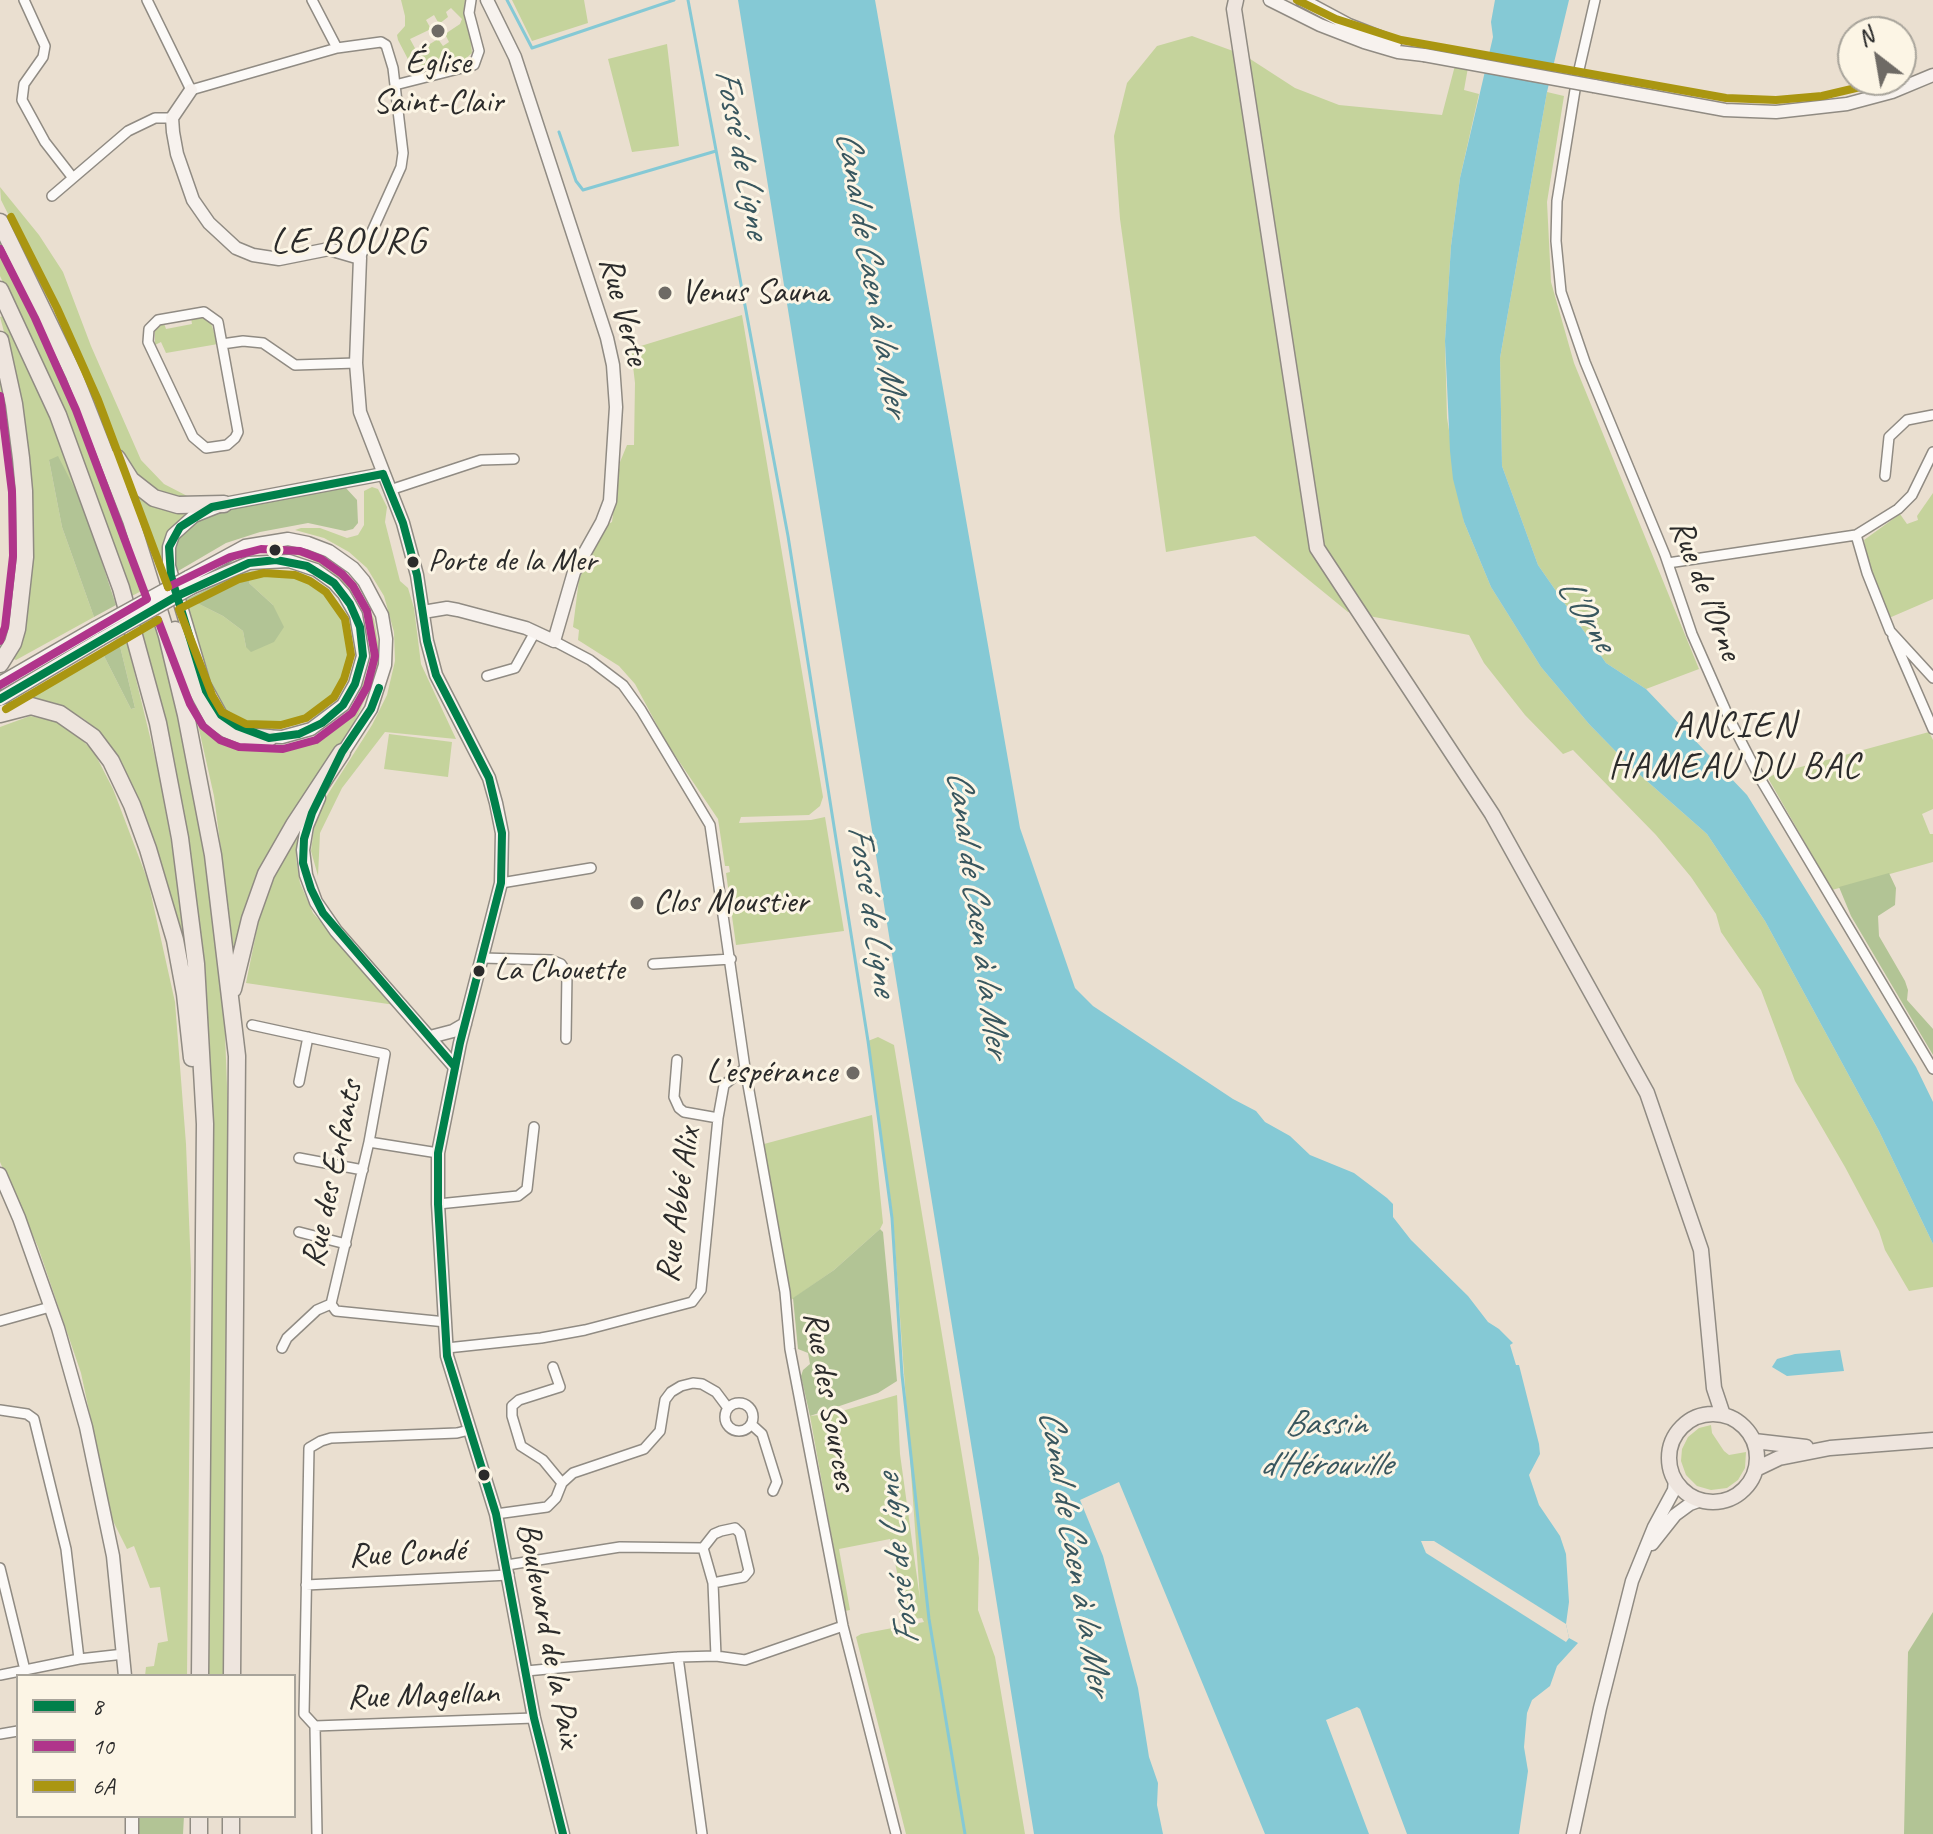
<!DOCTYPE html>
<html>
<head>
<meta charset="utf-8">
<style>
  body { margin:0 }
  #map { position:relative; width:1933px; height:1834px; overflow:hidden; background:#eadfd0; font-family:Caveat,sans-serif }
  canvas { display:block }
  .legend { position:absolute; left:16px; top:1674px; width:280px; height:144px; box-sizing:border-box; background:#fcf5e5; border:2px solid #a8a49b; margin:0; padding:10px 14px; list-style:none; font-size:24px; color:#2b2b2b }
  .legend li { display:flex; align-items:center; gap:16px; height:40px }
  .legend b { width:40px; border:2px solid #a8a49b }
  .north { position:absolute; left:1837px; top:16px; width:80px; height:80px; box-sizing:border-box; background:#fcf5e5; border:2px solid #a8a49b; border-radius:50%; rotate:329deg; font-size:22px; font-weight:700; line-height:32px; text-align:center; color:#2b2b2b }
  .north::after { content:''; display:block; margin:auto; width:28px; height:36px; background:#6e6a65; clip-path:polygon(50% 0,100% 100%,50% 72%,0 100%) }
</style>
</head>
<body>
<div id="map">
<canvas width="1933" height="1834"></canvas>
<ul class="legend">
<li><b style="height:10px;background:#00804b"></b>8</li>
<li><b style="height:10px;background:#b0358b"></b>10</li>
<li><b style="height:10px;background:#aa9611"></b>6A</li>
</ul>
<div class="north">N</div>
</div>
<script>
const ctx = document.querySelector('canvas').getContext('2d');
ctx.lineJoin = 'round';
function fill(path, color) {
  ctx.fillStyle = color;
  ctx.fill(path, 'evenodd');
}
function toPath(rows) {
  const path = new Path2D();
  for (const r of rows) {
    if (r.length === 3) {
      path.moveTo(r[0] + r[2], r[1]);
      path.arc(r[0], r[1], r[2], 0, 2 * Math.PI);
      continue;
    }
    path.moveTo(r[0], r[1]);
    for (let i = 2; i < r.length; i += 2) path.lineTo(r[i], r[i + 1]);
  }
  return path;
}
function stroke(path, color, width, dash) {
  ctx.strokeStyle = color;
  ctx.lineWidth = width;
  ctx.lineCap = dash ? 'butt' : 'round';
  ctx.setLineDash(dash || []);
  ctx.stroke(path);
}
function drawText(font, color, halo, rows, align = 'center') {
  ctx.font = font + ' Caveat,sans-serif';
  ctx.lineWidth = 6;
  ctx.setLineDash([]);
  ctx.textBaseline = 'middle';
  ctx.strokeStyle = halo;
  ctx.fillStyle = color;
  for (const [text, x, y, turn = 0] of rows) {
    ctx.save();
    ctx.translate(x, y);
    ctx.rotate((+turn || 0) * Math.PI / 180);
    ctx.textAlign = isNaN(turn) ? turn : align;
    if (halo) ctx.strokeText(text, 0, 0);
    ctx.fillText(text, 0, 0);
    ctx.restore();
  }
}
fill(toPath([
  [401,0,465,0,464,13,469,22,472,53,464,60,423,72,420,64,412,67,398,40,397,35,405,26,405,16],
  [451,8,462,19,460,24,445,34,449,42,443,46,438,39,417,52,410,39,431,29,426,20,434,15,439,24,448,17,446,12],
  [512,0,584,0,588,23,532,41],
  [1192,36,1244,55,1295,88,1339,105,1442,115,1458,54,1470,56,1464,90,1479,94,1460,178,1451,246,1445,341,1447,418,1464,522,1491,587,1541,667,1589,724,1631,767,1707,834,1765,921,1879,1131,1933,1244,1933,1287,1909,1291,1885,1250,1879,1231,1845,1167,1795,1081,1761,990,1721,932,1716,914,1691,877,1656,835,1573,750,1563,754,1525,715,1484,663,1469,635,1348,612,1255,536,1166,552,1120,219,1114,136,1127,83,1157,46],
  [667,44,679,146,632,152,608,59],
  [1547,92,1564,96,1547,202,1551,282,1574,363,1699,669,1646,689,1606,663,1538,565,1502,466,1500,358],
  [0,187,39,235,63,272,91,346,141,460,164,484,193,499,161,495,129,470,64,325,1,200],
  [0,236,50,338,114,492,147,588,130,597,91,481,64,412,0,276],
  [742,315,823,797,820,806,809,815,741,817,739,823,811,820,825,817,844,931,736,945,726,873,730,872,729,866,725,866,718,819,666,742,635,684,619,666,578,640,579,630,573,627,579,579,606,525,612,522,620,462,627,445,634,445,635,383,631,349],
  [3,316,47,412,83,505,49,460,62,527,94,617,16,660,11,658,19,646,27,613,31,548,10,354,0,317],
  [199,317,207,319,211,323,218,344,166,353,161,342,155,345,155,331,162,324,164,323,166,329,192,324,191,318],
  [0,370,13,438,15,521,12,541,6,452,0,420],
  [372,487,378,489,387,507,385,522,400,581,408,588,414,608,421,664,456,739,385,732,342,788,320,833,318,876,311,851,314,828,321,805,372,725,387,695,395,661,394,632,384,596,367,568,349,552,324,538,295,530,301,528,320,528,347,538,358,535,364,525,364,491],
  [1933,493,1933,599,1889,618,1870,572,1864,540,1900,514,1907,524,1918,520,1917,516],
  [137,494,195,509,166,578],
  [286,546,307,549,322,556,355,582,374,619,380,655,375,677,355,721,306,796,284,824,262,866,237,951,234,951,214,796,192,698,241,742,286,747,309,740,331,728,345,715,356,700,371,663,368,624,359,601,330,570,308,558,285,552,267,553,267,548],
  [265,569,291,572,316,581,338,602,349,624,354,649,349,673,338,697,321,713,297,725,275,729,246,724,226,711,214,691,185,600,197,603,223,616,243,631,246,647,273,605,249,583,253,571],
  [154,617,187,743,201,817,220,966,225,1033,229,1140,225,1676,207,1676,209,1080,205,986,191,866,174,767,140,625],
  [125,634,160,778,174,858,186,947,182,948,123,771,102,734,84,719,55,703,27,698,26,694,101,650,131,709,135,708,118,638],
  [30,716,54,721,74,732,94,752,113,789,148,881,175,1002,186,1144,191,1270,187,1676,145,1676,146,1667,154,1666,158,1643,168,1641,160,1587,150,1588,134,1546,127,1549,112,1519,81,1373,38,1247,0,1162,0,727],
  [1929,732,1933,740,1933,809,1922,814,1930,834,1933,834,1933,862,1832,890,1768,778,1775,774],
  [389,734,452,742,448,777,384,769],
  [295,836,298,838,296,858,300,883,313,913,395,1005,246,983,260,914,275,873],
  [878,1037,894,1045,979,1558,978,1610,995,1657,1025,1834,906,1834,856,1637,861,1634,924,1622,922,1618,905,1620,900,1616,899,1612,904,1605,890,1539,839,1549,850,1610,845,1611,810,1416,835,1413,897,1395,900,1454,920,1599,893,1218,868,1041],
  [872,1115,883,1223,880,1229,834,1270,791,1300,764,1144],
  [1711,1425,1712,1433,1724,1451,1729,1455,1746,1452,1745,1468,1738,1480,1727,1488,1711,1490,1697,1486,1686,1475,1681,1461,1682,1449,1688,1437,1699,1428]
]), '#c5d39c');
fill(toPath([
  [58,456,83,505,116,605,94,617,62,527,49,460],
  [345,487,357,500,358,523,353,529,345,531,308,523,260,532,226,543,173,574,173,541,204,513],
  [253,571,249,583,273,605,284,627,274,642,251,652,246,647,243,631,223,616,197,603,185,600,236,575],
  [118,638,135,708,131,709,101,650],
  [1889,873,1896,888,1895,905,1878,916,1879,936,1905,981,1908,990,1907,1000,1933,1029,1933,1055,1851,916,1839,887],
  [880,1229,883,1232,897,1381,878,1393,810,1416,801,1376,803,1370,810,1364,808,1353,798,1349,793,1298,834,1270],
  [1933,1612,1933,1834,1904,1834,1908,1652],
  [135,1816,184,1816,183,1834,135,1834]
]), '#b2c495');
fill(toPath([
  [738,0,875,0,1020,828,1075,988,1093,1006,1233,1099,1256,1111,1265,1122,1290,1136,1310,1155,1354,1173,1387,1198,1393,1204,1393,1217,1411,1240,1468,1296,1488,1322,1499,1329,1513,1343,1510,1345,1516,1365,1519,1365,1539,1444,1540,1454,1529,1475,1539,1505,1560,1536,1566,1554,1569,1602,1566,1624,1569,1638,1578,1643,1557,1666,1550,1686,1532,1700,1527,1713,1524,1747,1528,1771,1519,1834,1407,1834,1360,1709,1357,1707,1326,1720,1369,1834,1265,1834,1119,1482,1080,1500,1103,1556,1138,1688,1149,1757,1158,1783,1157,1805,1163,1834,1034,1834],
  [1495,0,1569,0,1547,92,1500,358,1502,466,1538,565,1606,663,1646,689,1747,795,1916,1067,1933,1102,1933,1244,1879,1131,1765,921,1707,834,1631,767,1589,724,1541,667,1491,587,1464,522,1453,479,1450,451,1445,341,1451,246,1460,178,1493,37,1491,22],
  [1840,1350,1844,1371,1787,1376,1772,1367,1777,1359,1795,1354]
]), '#85c9d5');
fill(toPath([
  [1421,1541,1434,1541,1566,1624,1569,1638,1566,1642,1426,1553]
]), '#eadfd0');
stroke(toPath([
  [507,0,532,48,674,0],
  [688,0,788,536,868,1041,892,1218,902,1375,929,1619,965,1834],
  [559,132,576,181,583,190,716,151]
]), '#85c9d5', 3);
const street = toPath([
  [24,0,45,46,43,57,24,84,22,100,45,142,73,178],
  [147,0,191,90,337,48,381,42,386,45,393,68,403,153,401,167,360,258],
  [312,0,337,48],
  [1578,74,1595,0],
  [395,85,474,65,479,51,469,13,471,0],
  [1575,90,1557,201,1556,241,1561,292,1585,362,1665,555,1692,634,1729,718,1761,780,1933,1069],
  [52,196,128,131,155,118,172,118],
  [222,344,238,432,235,438,227,445,206,448,193,437,148,342,149,329,158,320,204,312,218,322,222,344,243,341,263,343,295,365,356,363],
  [1885,476,1889,437,1907,420,1933,415],
  [390,490,481,460,514,459],
  [1856,535,1867,573,1890,631,1933,678],
  [1668,563,1856,535,1898,509,1912,495,1933,452],
  [1893,637,1933,729],
  [554,641,590,660,623,685,641,710,710,825,745,1068,785,1292,790,1349,843,1626,896,1834],
  [487,676,515,668,535,632],
  [501,883,591,868],
  [483,958,551,960,561,964,567,973,566,1039],
  [653,964,731,959],
  [252,1025,385,1054,369,1142,331,1304],
  [677,1060,674,1097,679,1108,684,1112,718,1118],
  [299,1082,308,1037],
  [369,1142,438,1153],
  [299,1158,363,1170],
  [438,1204,518,1196,527,1189,534,1127],
  [299,1232,346,1244],
  [331,1304,336,1311,446,1322],
  [0,1321,50,1307],
  [282,1348,287,1338,317,1310,331,1304],
  [447,1348,541,1338,585,1330,692,1302,701,1290,718,1118,724,1085,745,1068],
  [553,1367,560,1387,519,1400,512,1406,512,1416,521,1446,543,1460,562,1483],
  [739,1417,14],
  [0,1410,27,1414,34,1419,66,1549,79,1659],
  [751,1424,762,1434,777,1482,773,1491],
  [496,1514,547,1507,556,1498,562,1483,573,1473,644,1449,660,1431,665,1400,671,1392,681,1386,693,1383,702,1384,716,1392,728,1408],
  [703,1548,714,1534,721,1531,735,1528,740,1533,749,1571,744,1577,713,1583],
  [507,1565,620,1547,703,1548,713,1583,716,1656],
  [0,1568,25,1670],
  [306,1585,509,1575],
  [678,1657,702,1834],
  [526,1671,678,1657,716,1656,745,1660,843,1626],
  [0,1675,79,1659,124,1654],
  [315,1726,534,1718],
  [0,1734,18,1731],
  [317,1834,315,1726,304,1714,309,1448,321,1441,331,1438,457,1433,469,1430]
]);
const secondary = toPath([
  [1270,0,1320,25,1364,42,1398,52,1424,55],
  [1302,0,1349,25,1395,43],
  [1594,86,1725,110,1776,112,1847,104,1892,92,1933,75],
  [191,90,172,118,173,132,177,154,193,200,209,223,236,248,253,255,279,259,329,249,360,258,356,363,360,412,403,523,417,575,427,641,436,675,489,778,496,803,502,833,501,883,460,1043,438,1153,438,1204,447,1356,496,1514,534,1718,563,1834],
  [188,577,245,546,288,539,308,543,329,551,353,568,364,581,382,615,386,639,385,665,371,709,340,757],
  [193,587,249,563,289,561,316,570,334,583,344,594,356,615,363,656,355,684,343,705,311,729,282,737,262,736],
  [423,612,447,608,458,610,526,628,554,641,574,572,602,522,610,501,616,407,613,365,607,338,515,57,487,0],
  [0,683,95,628],
  [0,699,101,639],
  [241,728,221,715,204,684,169,566,169,547,173,535,194,516,224,504,383,474],
  [319,798,307,826,303,850,306,875,316,902,336,931,455,1067],
  [430,1037,453,1031,465,1024],
  [0,1174,19,1218,58,1328,86,1427,113,1556,125,1676],
  [1652,1544,1675,1515,1690,1504,1701,1500],
  [132,1834,132,1816],
  [1573,1834,1600,1708,1632,1581,1654,1527,1674,1490,1675,1480]
]);
const primary = toPath([
  [1236,0,1234,9,1317,548,1492,814,1647,1093,1701,1250,1714,1388,1723,1415],
  [1713,1458,44],
  [1754,1441,1806,1447],
  [1756,1469,1779,1458,1830,1448,1933,1440]
]);
const highway = toPath([
  [0,222,74,375,131,520,167,636,186,715,213,855,237,1056,232,1676],
  [0,290,58,415,121,588,158,723,180,838,196,964,205,1124,200,1676],
  [0,340,14,404,21,458,24,491,25,557,17,629,13,643,0,664],
  [117,458,131,480,154,498,178,505,224,504],
  [175,630,191,679,213,720,226,729,243,736,269,738],
  [0,714,31,706,60,714,93,737,111,761,132,805,148,849,175,940,185,994,192,1058],
  [233,989,250,919,266,874,294,825,342,752],
  [199,1834,199,1816],
  [231,1834,231,1816]
]);
stroke(street, '#908b83', 12);
stroke(secondary, '#908b83', 15);
stroke(primary, '#908b83', 17);
stroke(highway, '#908b83', 19);
stroke(street, '#fcfaf8', 9);
stroke(secondary, '#f7f2ee', 12);
stroke(primary, '#eee5de', 14);
stroke(highway, '#eee5de', 16);
const secondaryBridge = toPath([
  [1424,55,1594,86],
  [95,628,188,577],
  [101,639,193,587]
]);
stroke(secondaryBridge, '#908b83', 15, []);
stroke(secondaryBridge, '#f7f2ee', 12);
stroke(toPath([
  [383,474,403,523,417,575,427,641,436,675,489,778,502,833,501,883,460,1043,438,1153,438,1204,447,1356,496,1514,534,1718,563,1834],
  [276,560,307,566,334,583,350,604,360,627,363,656,355,684,343,705,322,723,299,734,269,738,237,726,221,715,206,691,177,596,249,563,276,560],
  [177,596,171,576,169,547,180,527,212,507,383,474],
  [379,688,371,709,342,752,312,813,304,839,303,863,311,889,323,913,455,1067],
  [0,699,177,596]
]), '#00804b', 8);
stroke(toPath([
  [0,249,35,318,76,410,147,599,0,685],
  [0,396,12,492,13,556,5,627,0,641],
  [158,620,190,704,203,726,220,740,239,747,283,749,316,740,352,713,367,687,375,656,367,611,353,586,342,574,321,559,300,551,261,549,230,557,168,587]
]), '#b0358b', 8);
stroke(toPath([
  [1297,0,1336,19,1401,40,1726,98,1776,100,1822,96,1890,80],
  [11,217,57,308,98,400,168,587],
  [264,573,295,575,310,581,326,592,345,619,351,655,344,679,334,697,306,718,281,725,246,724,222,712,212,695,179,609,239,579,264,573],
  [6,709,158,620]
]), '#aa9611', 8);
for (const [x, y, r, color] of [
  [438,31,8,"#6e6a65"],
  [665,293,8,"#6e6a65"],
  [275,550,7,"#2b2b2b"],
  [413,562,7,"#2b2b2b"],
  [637,903,8,"#6e6a65"],
  [479,971,7,"#2b2b2b"],
  [853,1073,8,"#6e6a65"],
  [484,1475,7,"#2b2b2b"]
]) {
  const dot = new Path2D();
  dot.arc(x, y, r, 0, 2 * Math.PI);
  ctx.fillStyle = color;
  ctx.fill(dot);
  stroke(dot, '#fcf5e5', 3);
}
drawText('32px', '#2b2b2b', '#fcf5e5', [
  ["Porte de la Mer",428,562],
  ["La Chouette",494,971]
], 'left');
drawText('34px', '#2b2b2b', '#fcf5e5', [
  ["Église",438,64,"center"],
  ["Saint-Clair",438,103,"center"],
  ["Venus Sauna",681,293],
  ["Clos Moustier",653,903],
  ["L’espérance",837,1073,"right"]
], 'left');
drawText('34px', '#2b2b2b', '#fcf5e5', [
  ["Rue Verte",623,311,75],
  ["Rue de l'Orne",1705,590,69],
  ["Rue des Enfants",333,1174,-78],
  ["Rue Abbé Alix",679,1205,-82],
  ["Rue des Sources",829,1401,80],
  ["Rue Condé",407,1554,-3],
  ["Boulevard de la Paix",548,1635,79],
  ["Rue Magellan",423,1696,-2]
]);
drawText('italic 36px', '#39575f', '#fcf5e5', [
  ["Fossé de Ligne",741,153,79],
  ["Canal de Caen à la Mer",871,273,80],
  ["L'Orne",1585,615,58],
  ["Fossé de Ligne",871,910,81],
  ["Canal de Caen à la Mer",977,913,82],
  ["Bassin",1325,1425],
  ["d'Hérouville",1325,1466],
  ["Canal de Caen à la Mer",1074,1552,80],
  ["Fossé de Ligne",899,1560,-97]
]);
ctx.letterSpacing = '2px';
drawText('36px', '#2b2b2b', '#fcf5e5', [
  ["ANCIEN",1735,727],
  ["HAMEAU DU BAC",1735,768]
]);
ctx.letterSpacing = '0px';
ctx.letterSpacing = '2px';
drawText('38px', '#2b2b2b', '#fcf5e5', [
  ["LE BOURG",349,242]
]);
ctx.letterSpacing = '0px';
</script>
</body>
</html>
